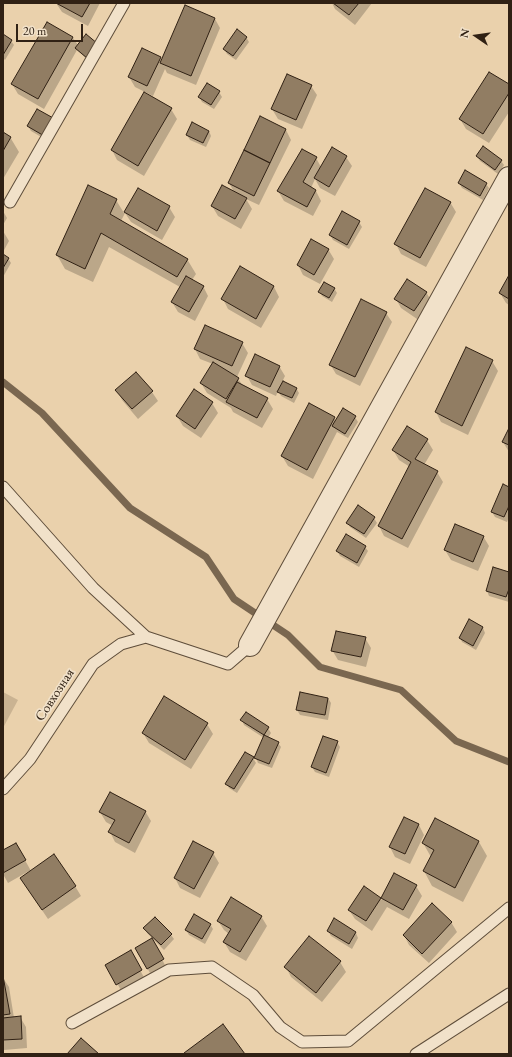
<!DOCTYPE html>
<html>
<head>
<meta charset="utf-8">
<style>
  body { margin:0 }
  #map { position:relative; width:512px; height:1057px; overflow:hidden; background:#ead1ac; font-family:"EB Garamond",serif }
  canvas { display:block }
  .frame { position:absolute; inset:0; border:4px solid #302114; pointer-events:none }
  .north { position:absolute; left:456px; top:16px; width:40px; height:40px; -webkit-text-stroke:3px #f1e1c9; paint-order:stroke; rotate:283deg; font-size:11px; font-weight:700; line-height:16px; text-align:center; color:#302114 }
  .north::after { content:''; display:block; margin:auto; width:14px; height:18px; background:#302114; clip-path:polygon(50% 0,100% 100%,50% 72%,0 100%) }
  .scale { position:absolute; left:16px; top:24px; width:67px; height:18px; box-sizing:border-box; border:2px solid #302114; border-top:0; padding-left:5px; font-size:12px; line-height:14px; white-space:nowrap; color:#302114; -webkit-text-stroke:3px #f1e1c9; paint-order:stroke }
</style>
</head>
<body>
<div id="map">
<canvas width="512" height="1057"></canvas>
<div class="frame"></div>
<div class="north">N</div>
<div class="scale">20 m</div>
</div>
<script>
const ctx = document.querySelector('canvas').getContext('2d');
ctx.lineJoin = 'round';
function fill(path, color) {
  ctx.fillStyle = color;
  ctx.fill(path, 'evenodd');
}
function toPath(rows) {
  const path = new Path2D();
  for (const r of rows) {
    path.moveTo(r[0], r[1]);
    for (let i = 2; i < r.length; i += 2) path.lineTo(r[i], r[i + 1]);
  }
  return path;
}
function stroke(path, color, width, dash) {
  ctx.strokeStyle = color;
  ctx.lineWidth = width;
  ctx.lineCap = dash ? 'butt' : 'round';
  ctx.setLineDash(dash || []);
  ctx.stroke(path);
}
function drawText(font, color, halo, rows, align = 'center') {
  ctx.font = font + ' "EB Garamond",serif';
  ctx.lineWidth = 3.5;
  ctx.setLineDash([]);
  ctx.textBaseline = 'middle';
  ctx.strokeStyle = halo;
  ctx.fillStyle = color;
  for (const [text, x, y, turn = 0] of rows) {
    ctx.save();
    ctx.translate(x, y);
    ctx.rotate((+turn || 0) * Math.PI / 180);
    ctx.textAlign = isNaN(turn) ? turn : align;
    if (halo) ctx.strokeText(text, 0, 0);
    ctx.fillText(text, 0, 0);
    ctx.restore();
  }
}
fill(toPath([
  [3,692,18,700,3,728]
]), '#cab392');
fill(toPath([
  [56,3,100,3,88,26,62,12],
  [332,3,372,3,355,25,335,9],
  [215,19,220,28,196,85,167,73,165,69,153,96,135,87,129,77,160,58,162,62],
  [47,23,73,38,90,62,77,50,44,109,18,94,12,84],
  [3,36,11,41,14,45,5,60,3,58],
  [246,37,249,42,236,60,227,54,224,49],
  [311,86,317,95,302,129,278,119,272,109],
  [509,86,509,112,489,143,466,129,460,119],
  [219,92,222,97,214,109,202,102,199,97],
  [144,94,171,109,177,119,144,176,117,160,112,150],
  [37,110,48,141,31,131,28,126],
  [261,117,286,130,291,140,259,205,246,199,252,209,241,229,218,216,212,206,234,192,229,183],
  [209,131,211,136,206,147,190,140,187,135],
  [3,133,10,137,19,152,3,179],
  [477,156,501,161,504,165,498,174,480,161],
  [346,157,352,166,335,196,320,188,315,179,311,188,316,191,321,201,313,216,284,201,278,191,316,158,321,167],
  [459,183,486,184,489,188,483,200,462,188],
  [138,189,169,207,175,217,162,240,131,222,125,213,121,221,187,259,196,274,192,280,203,286,208,296,195,321,178,312,172,302,180,287,109,247,93,282,65,269,57,255,116,200,124,213],
  [450,202,456,212,426,267,401,254,396,244],
  [3,211,7,218,3,225],
  [359,222,362,227,349,249,333,240,330,235],
  [3,231,9,241,3,252],
  [328,249,334,259,320,284,303,275,298,265],
  [3,255,8,258,11,263,3,277],
  [241,268,274,287,279,297,261,328,228,309,223,299],
  [509,277,509,305,506,303,500,293],
  [334,288,337,293,332,302,322,296,320,292],
  [426,292,432,302,420,321,401,308,396,299],
  [386,313,392,322,360,386,336,374,330,364],
  [242,343,248,353,237,377,243,386,267,399,273,409,262,428,233,412,231,408,207,393,201,383,213,364,200,359,195,349],
  [492,361,498,371,468,435,441,422,436,412],
  [279,366,285,376,282,382,296,388,299,393,294,403,281,396,278,391,276,396,252,385,247,376],
  [117,390,152,392,158,401,138,419,122,400],
  [212,403,218,413,201,438,183,426,177,416],
  [334,417,336,421,355,417,358,422,348,438,337,432,313,479,288,466,282,456],
  [509,431,509,452,503,442],
  [427,440,433,450,424,465,437,472,443,482,408,548,384,536,379,526,410,467,399,460,393,450],
  [509,488,509,517,507,522,495,517,492,512],
  [374,518,377,523,366,538,350,527,348,523],
  [483,536,489,546,478,571,451,560,445,550],
  [365,547,368,551,359,567,340,556,337,551],
  [509,573,509,602,489,596,487,591],
  [469,621,483,628,485,633,476,650,462,642,460,638],
  [365,638,371,648,366,667,338,660,332,650],
  [328,698,331,703,328,720,300,715,297,710],
  [246,714,268,728,271,733,268,738,278,743,281,747,272,768,258,763,256,758,264,738,244,725,242,720],
  [207,724,213,734,191,769,149,743,143,733],
  [337,742,340,747,329,777,315,772,312,767],
  [253,758,256,763,237,793,229,788,227,784],
  [145,811,151,821,135,853,115,842,110,832,113,826,106,822,100,812],
  [404,818,419,825,424,835,410,864,395,857,390,847],
  [479,842,487,856,463,902,432,886,424,871,431,857,423,843],
  [16,844,31,871,75,886,81,896,48,919,21,879,30,873,29,871,8,883,3,874,3,851],
  [213,853,219,863,200,898,180,888,175,878],
  [416,886,422,896,409,919,387,907,372,931,355,919,349,910,364,887,382,900,382,898],
  [261,916,267,926,246,961,230,952,224,942,229,934,224,930,218,921],
  [335,920,356,933,358,938,352,949,331,936,328,931],
  [451,922,457,932,429,963,409,945,404,935],
  [210,924,213,929,205,944,189,935,186,930],
  [145,928,171,935,174,939,164,950,147,933],
  [152,940,165,965,150,973,136,948],
  [130,952,146,981,123,994,107,965],
  [340,962,346,972,322,1002,291,977,286,967],
  [3,978,9,987,14,1018,20,1017,26,1027,27,1048,4,1050,3,1049]
]), '#0003');
stroke(toPath([
  [3,382,42,413,130,508,206,557,234,599,288,635,320,667,401,690,456,741,509,762]
]), '#7a6750', 7);
const building = toPath([
  [56,3,90,3,82,17,56,3],
  [333,3,359,3,349,15,333,3],
  [185,5,215,18,191,76,160,63,185,5],
  [47,22,73,37,38,99,11,84,47,22],
  [237,29,247,37,233,56,223,49,237,29],
  [3,34,12,40,3,55,3,34],
  [86,34,98,44,87,58,75,48,86,34],
  [142,48,161,57,147,86,128,77,142,48],
  [489,72,509,84,509,93,483,134,459,119,489,72],
  [287,74,312,85,296,120,271,109,287,74],
  [207,83,220,91,211,105,198,97,207,83],
  [144,92,172,108,138,166,111,150,144,92],
  [37,109,55,119,46,137,27,126,37,109],
  [260,116,286,129,270,163,244,150,260,116],
  [192,122,209,131,203,143,186,135,192,122],
  [3,132,11,137,3,151,3,132],
  [483,146,502,160,495,170,476,156,483,146],
  [332,147,347,156,329,187,314,178,332,147],
  [302,149,317,157,303,182,316,190,307,207,277,191,302,149],
  [244,150,270,163,254,196,228,183,244,150],
  [465,170,487,183,480,196,458,183,465,170],
  [88,185,117,199,110,214,188,259,177,277,101,233,85,269,56,255,88,185],
  [222,185,247,198,235,219,211,206,222,185],
  [138,188,170,206,157,231,124,212,138,188],
  [425,188,451,202,420,258,394,244,425,188],
  [342,211,360,221,347,245,329,235,342,211],
  [311,239,329,249,314,275,297,265,311,239],
  [3,254,9,258,3,268,3,254],
  [240,266,274,286,256,319,221,299,240,266],
  [509,275,509,299,499,293,509,275],
  [186,276,204,286,189,312,171,302,186,276],
  [407,279,427,292,414,311,394,299,407,279],
  [324,282,335,288,329,298,318,292,324,282],
  [361,299,387,312,355,377,329,365,361,299],
  [205,325,243,342,232,366,194,349,205,325],
  [466,347,493,360,462,426,435,412,466,347],
  [255,354,280,366,270,387,245,376,255,354],
  [213,362,239,378,226,399,200,383,213,362],
  [136,372,153,391,132,409,115,390,136,372],
  [283,381,297,388,292,398,277,392,283,381],
  [237,382,268,398,257,418,226,402,237,382],
  [194,389,213,402,195,429,176,416,194,389],
  [309,403,335,417,307,470,281,456,309,403],
  [343,408,356,416,345,434,332,426,343,408],
  [407,426,428,439,415,459,438,471,402,539,378,526,411,462,392,450,407,426],
  [509,428,509,445,502,442,509,428],
  [503,484,509,487,509,506,504,517,491,512,503,484],
  [358,505,375,517,364,534,346,523,358,505],
  [455,524,484,536,473,562,444,550,455,524],
  [346,534,366,546,357,563,336,551,346,534],
  [493,567,509,572,509,589,506,597,486,591,493,567],
  [469,619,483,627,473,646,459,638,469,619],
  [336,631,366,637,361,657,331,651,336,631],
  [300,692,328,698,325,715,296,710,300,692],
  [164,696,208,723,185,760,142,733,164,696],
  [246,712,269,727,264,735,240,720,246,712],
  [264,735,279,742,269,764,254,758,264,735],
  [323,736,338,741,326,773,311,767,323,736],
  [245,752,254,757,234,789,225,784,245,752],
  [110,792,146,811,129,843,108,832,115,820,99,812,110,792],
  [404,817,419,824,405,854,389,847,404,817],
  [435,818,479,841,455,888,423,871,434,850,422,843,435,818],
  [193,841,214,852,194,889,174,878,193,841],
  [16,843,26,860,3,873,3,850,16,843],
  [54,854,76,886,42,910,20,878,54,854],
  [394,873,417,885,403,910,381,898,394,873],
  [364,886,381,898,366,921,348,910,364,886],
  [231,897,262,916,240,952,223,942,231,929,217,921,231,897],
  [432,903,452,922,422,954,403,935,432,903],
  [194,914,211,924,202,939,185,930,194,914],
  [155,917,172,934,161,945,143,928,155,917],
  [334,918,356,932,349,944,327,931,334,918],
  [309,936,341,961,316,993,284,967,309,936],
  [152,938,164,959,147,969,135,948,152,938],
  [131,950,142,970,116,985,105,965,131,950],
  [3,976,10,1014,3,1015,3,976],
  [21,1016,22,1039,3,1040,3,1018,21,1016],
  [223,1024,245,1054,185,1054,184,1053,223,1024],
  [81,1038,99,1054,67,1054,81,1038]
]);
fill(building, '#917d63');
stroke(building, '#302114', 1);
const service = toPath([
  [10,202,124,3],
  [3,487,93,588,146,637,228,664,250,645],
  [3,789,30,759,93,664,121,644,146,637],
  [72,1023,169,970,212,967,253,995,280,1027,302,1042,348,1041,509,908],
  [416,1054,509,994]
]);
const minor = toPath([
  [250,645,509,178]
]);
stroke(service, '#5e4d3a', 13);
stroke(minor, '#5e4d3a', 24);
stroke(service, '#f1e1c9', 11);
stroke(minor, '#f1e1c9', 22);
drawText('14px', '#302114', '#f1e1c9', [
  ["Совхозная",55,695,-57]
]);
</script>
</body>
</html>
